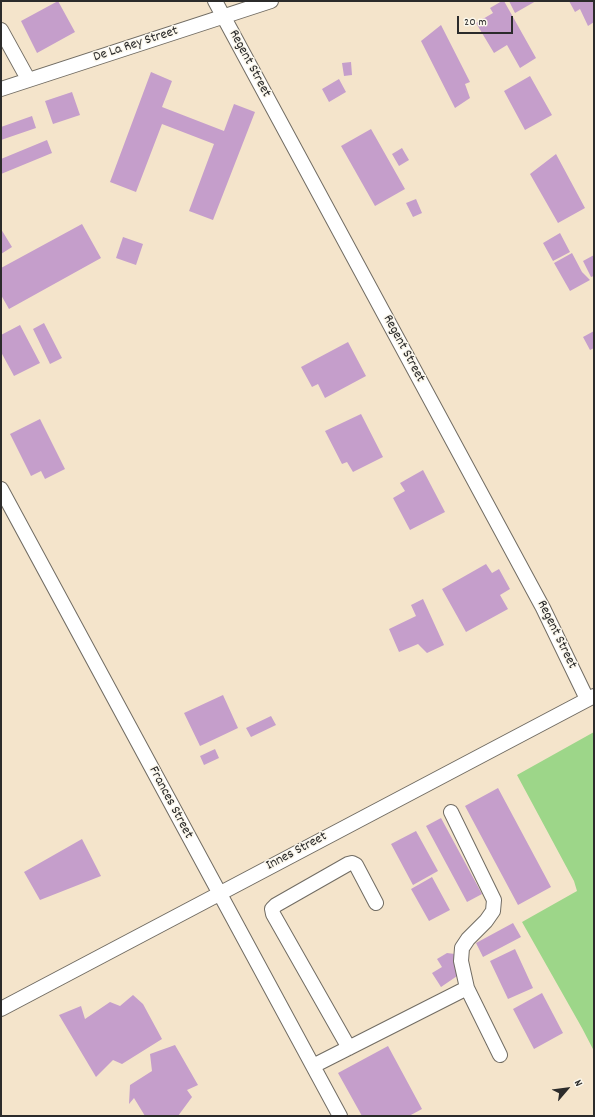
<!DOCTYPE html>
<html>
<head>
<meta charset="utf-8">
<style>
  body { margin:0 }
  #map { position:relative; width:595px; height:1117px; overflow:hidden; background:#f4e4cb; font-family:Dekko,sans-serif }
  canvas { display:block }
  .frame { position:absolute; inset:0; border:2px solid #2b2b2b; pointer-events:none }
  .north { position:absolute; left:547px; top:1069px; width:40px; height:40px; -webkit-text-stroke:3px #fbf7ec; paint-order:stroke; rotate:62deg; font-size:11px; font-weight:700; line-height:16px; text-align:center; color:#2b2b2b }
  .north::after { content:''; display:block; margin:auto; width:14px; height:18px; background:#2b2b2b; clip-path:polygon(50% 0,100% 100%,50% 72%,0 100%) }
  .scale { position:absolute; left:457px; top:16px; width:56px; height:18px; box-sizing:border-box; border:2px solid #2b2b2b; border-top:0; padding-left:5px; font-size:12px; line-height:14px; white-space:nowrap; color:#2b2b2b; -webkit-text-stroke:3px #fbf7ec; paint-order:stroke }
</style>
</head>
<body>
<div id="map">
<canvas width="595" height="1117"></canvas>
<div class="frame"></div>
<div class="north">N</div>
<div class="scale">20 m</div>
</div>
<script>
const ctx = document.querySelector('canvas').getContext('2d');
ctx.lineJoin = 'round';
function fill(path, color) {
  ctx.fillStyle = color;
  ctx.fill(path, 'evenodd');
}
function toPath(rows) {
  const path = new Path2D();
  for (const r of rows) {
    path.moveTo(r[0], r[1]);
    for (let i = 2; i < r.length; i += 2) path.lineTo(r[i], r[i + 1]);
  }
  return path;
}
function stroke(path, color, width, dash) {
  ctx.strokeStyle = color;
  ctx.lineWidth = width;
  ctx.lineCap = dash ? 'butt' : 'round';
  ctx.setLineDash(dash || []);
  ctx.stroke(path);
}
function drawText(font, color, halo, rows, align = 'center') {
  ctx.font = font + ' Dekko,sans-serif';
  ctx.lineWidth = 3;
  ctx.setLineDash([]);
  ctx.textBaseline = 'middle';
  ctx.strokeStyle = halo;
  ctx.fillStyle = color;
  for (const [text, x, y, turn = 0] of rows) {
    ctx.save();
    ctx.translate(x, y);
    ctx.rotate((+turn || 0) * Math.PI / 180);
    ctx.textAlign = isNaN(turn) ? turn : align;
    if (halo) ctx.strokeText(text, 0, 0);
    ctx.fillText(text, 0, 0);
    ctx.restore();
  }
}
fill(toPath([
  [594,732,594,1051,582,1028,522,922,577,891,574,881,517,775]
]), '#9dd689');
fill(toPath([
  [58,1,75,32,37,53,21,21],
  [502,1,504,1,536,58,520,68,507,45,494,53,476,23,493,13,490,8],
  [509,1,536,1,515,13],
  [569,1,594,1,594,22,588,26,580,9,575,12],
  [441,25,470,82,465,84,470,98,455,108,421,41],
  [351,62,352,75,344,76,342,63],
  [151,72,172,81,162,107,224,131,234,104,255,112,213,220,189,211,214,144,162,124,136,192,110,182],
  [530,76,552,115,525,130,504,91],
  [339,79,346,92,329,102,322,89],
  [72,92,80,115,53,124,45,101],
  [32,116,36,128,1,140,1,127],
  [371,129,405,189,375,206,341,146],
  [47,140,52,153,1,174,1,159],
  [402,148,409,160,399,166,392,154],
  [556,154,585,208,558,223,530,174],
  [416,199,422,213,413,217,406,203],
  [82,224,101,258,9,309,1,295,1,268],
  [1,229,12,247,1,254],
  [560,233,570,252,553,261,543,243],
  [123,237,143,244,136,265,116,258],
  [572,253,582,272,590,280,570,291,554,263],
  [594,255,594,276,591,277,583,261],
  [44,323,62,358,50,364,33,329],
  [20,325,40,363,14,376,1,352,1,335],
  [594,331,594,348,590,350,583,337],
  [348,342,366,376,325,398,318,384,312,387,301,367],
  [361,414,383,457,353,472,347,462,342,464,325,431],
  [40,419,65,469,45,479,41,471,31,476,10,434],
  [423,470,445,512,410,530,393,498,405,491,400,483],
  [486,564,492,573,499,569,510,589,500,595,508,609,466,632,442,589],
  [423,599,444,645,427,653,418,644,399,652,389,629,416,616,411,605],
  [223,695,238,728,200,746,184,713],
  [271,716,276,725,251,737,246,728],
  [215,749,219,758,204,765,200,756],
  [498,788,551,887,518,905,465,806],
  [441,818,482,894,467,902,426,826],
  [416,831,438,871,413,885,391,844],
  [82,839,101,876,40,900,24,872],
  [432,877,450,910,429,921,411,889],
  [513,923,521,937,483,957,476,943],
  [515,949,533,988,508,999,490,961],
  [447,953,455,954,460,974,441,987,432,973,442,967,437,959],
  [542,993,563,1033,534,1049,513,1009],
  [133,995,143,1004,162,1039,122,1064,113,1060,96,1077,59,1015,81,1006,85,1019,110,1002,120,1006],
  [175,1045,198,1085,187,1090,192,1097,178,1116,145,1116,134,1098,129,1104,130,1085,152,1071,150,1054],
  [388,1046,422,1109,409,1116,362,1116,338,1073]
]), '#c59ecb');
const minor = toPath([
  [215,1,543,608,587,699],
  [1,30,28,79],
  [1,89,271,1],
  [1,489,340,1116],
  [451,812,494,900,493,911,486,921,468,939,462,948,461,961,467,988,500,1055],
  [1,1009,594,696],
  [349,1048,273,914,272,909,276,905,348,864,352,863,356,865,376,903],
  [313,1066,467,988]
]);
stroke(minor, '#716c63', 16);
stroke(minor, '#fff', 14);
drawText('14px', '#2b2b2b', '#fbf7ec', [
  ["De La Rey Street",136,45,-18],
  ["Regent Street",249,64,62],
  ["Regent Street",403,349,62],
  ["Regent Street",556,635,64],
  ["Frances Street",170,803,62],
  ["Innes Street",297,852,-28]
]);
</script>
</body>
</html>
